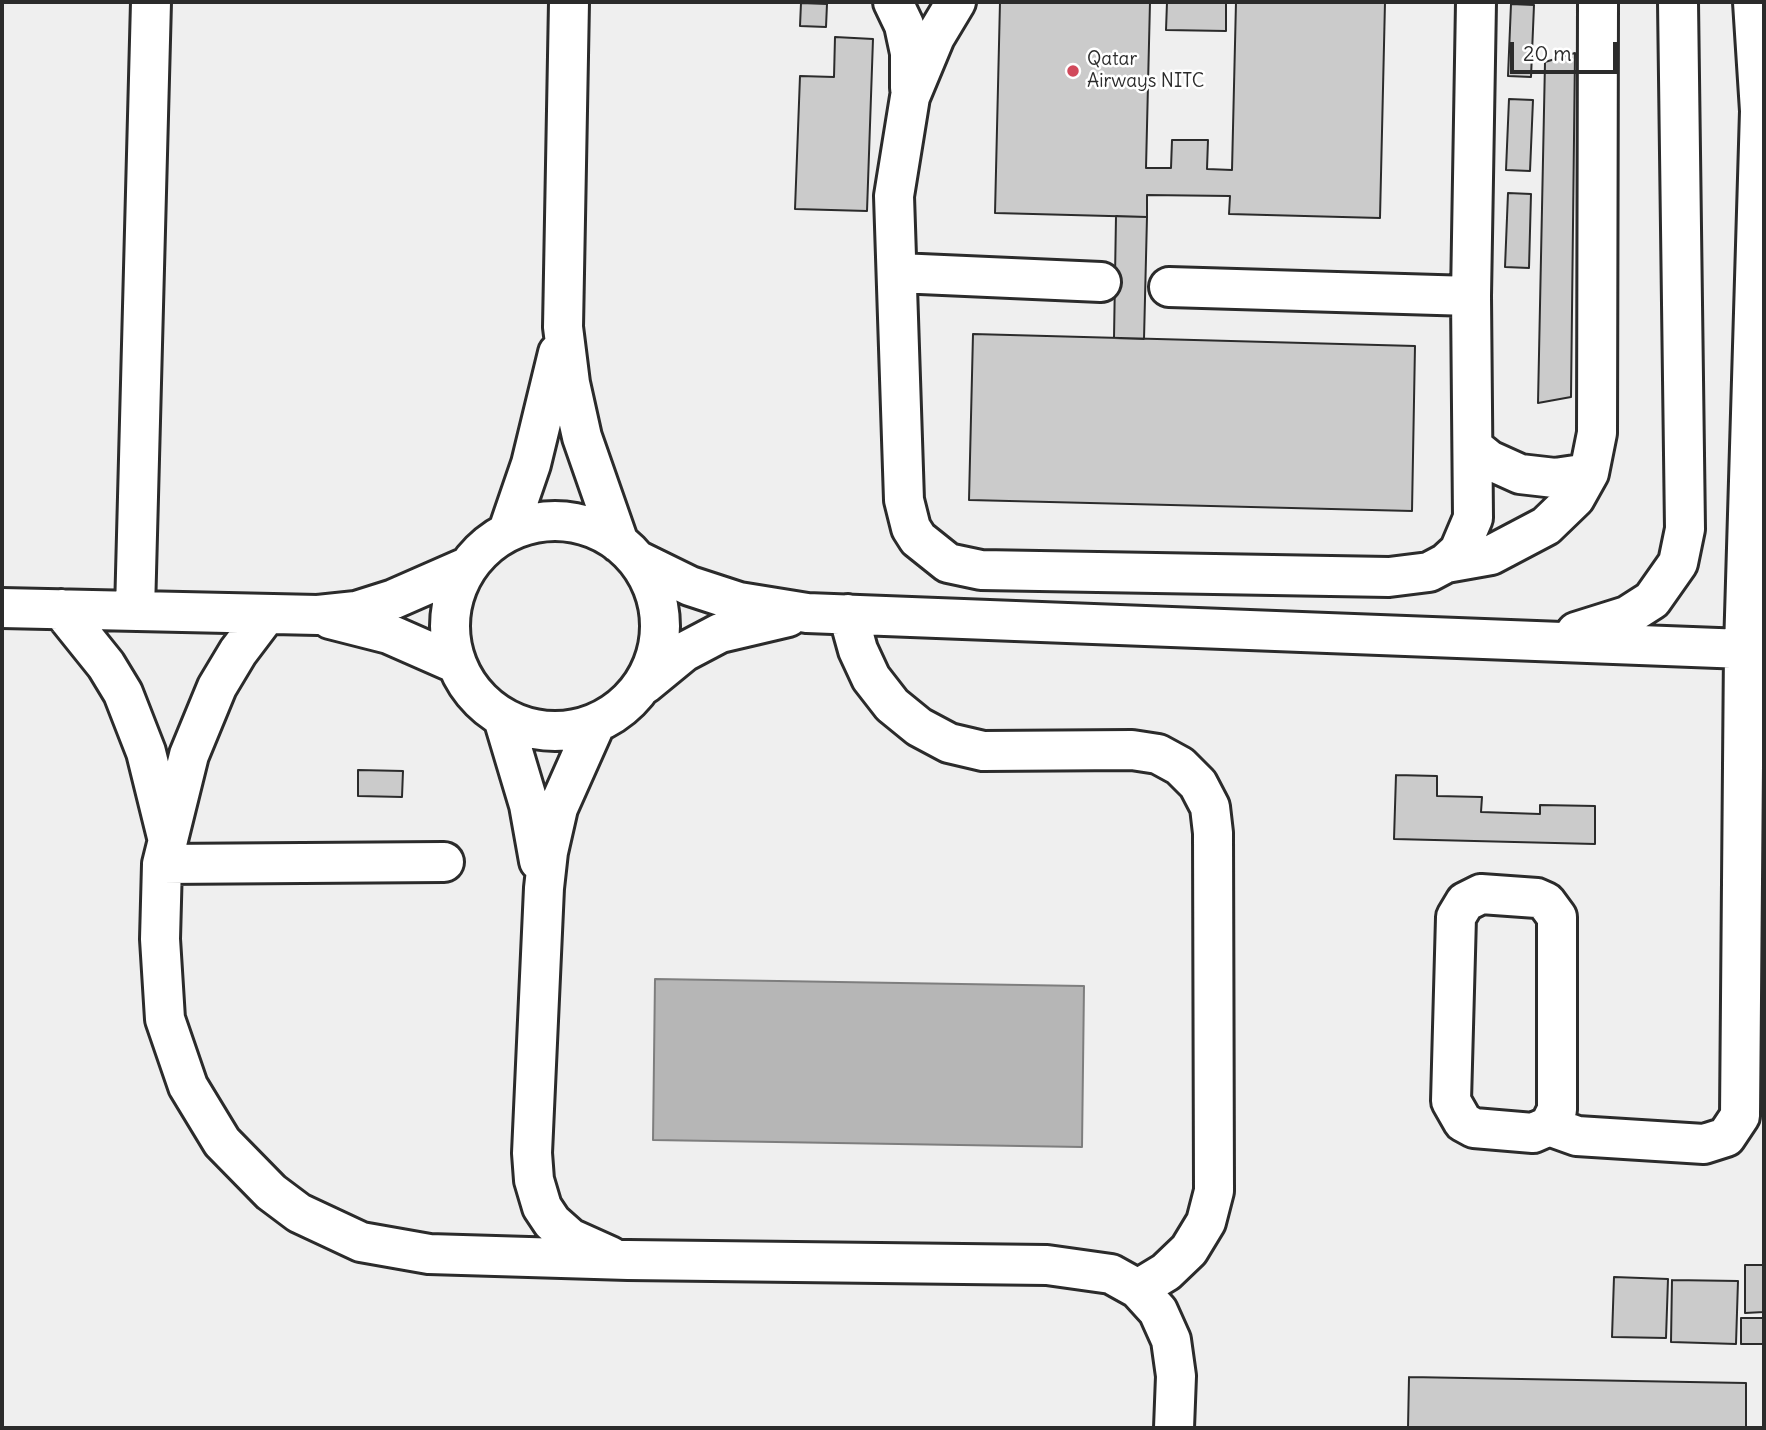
<!DOCTYPE html>
<html>
<head>
<meta charset="utf-8">
<style>
  body { margin:0 }
  #map { position:relative; width:1766px; height:1430px; overflow:hidden; background:#fff; font-family:Delius,sans-serif }
  canvas { display:block }
  .frame { position:absolute; inset:0; border:4px solid #2b2b2b; pointer-events:none }
  .scale { position:absolute; left:1510px; top:42px; width:107px; height:32px; box-sizing:border-box; border:4px solid #2b2b2b; border-top:0; padding-left:9px; font-size:21px; line-height:24px; white-space:nowrap; color:#2b2b2b; -webkit-text-stroke:5px #fff; paint-order:stroke }
</style>
</head>
<body>
<div id="map">
<canvas width="1766" height="1430"></canvas>
<div class="frame"></div>
<div class="scale">20 m</div>
</div>
<script>
const ctx = document.querySelector('canvas').getContext('2d');
ctx.lineJoin = 'round';
function fill(path, color) {
  ctx.fillStyle = color;
  ctx.fill(path, 'evenodd');
}
function toPath(rows) {
  const path = new Path2D();
  for (const r of rows) {
    if (r.length === 3) {
      path.moveTo(r[0] + r[2], r[1]);
      path.arc(r[0], r[1], r[2], 0, 2 * Math.PI);
      continue;
    }
    path.moveTo(r[0], r[1]);
    for (let i = 2; i < r.length; i += 2) path.lineTo(r[i], r[i + 1]);
  }
  return path;
}
function stroke(path, color, width, dash) {
  ctx.strokeStyle = color;
  ctx.lineWidth = width;
  ctx.lineCap = dash ? 'butt' : 'round';
  ctx.setLineDash(dash || []);
  ctx.stroke(path);
}
function drawText(font, color, halo, rows, align = 'center') {
  ctx.font = font + ' Delius,sans-serif';
  ctx.lineWidth = 5;
  ctx.setLineDash([]);
  ctx.textBaseline = 'middle';
  ctx.strokeStyle = halo;
  ctx.fillStyle = color;
  for (const [text, x, y, turn = 0] of rows) {
    ctx.save();
    ctx.translate(x, y);
    ctx.rotate((+turn || 0) * Math.PI / 180);
    ctx.textAlign = isNaN(turn) ? turn : align;
    if (halo) ctx.strokeText(text, 0, 0);
    ctx.fillText(text, 0, 0);
    ctx.restore();
  }
}
fill(toPath([
  [2,2,1764,2,1764,1428,2,1428]
]), '#efefef');
const water = toPath([
  [655,979,1084,986,1082,1147,653,1140,655,979]
]);
fill(water, '#b6b6b6');
stroke(water, '#7e7e7e', 2);
const building = toPath([
  [1000,2,1150,2,1146,168,1171,168,1172,140,1208,140,1207,169,1232,170,1236,2,1385,2,1380,218,1229,214,1230,196,1147,195,1147,217,995,213,1000,2],
  [1167,2,1226,2,1226,31,1166,30,1167,2],
  [801,3,827,4,826,27,800,26,801,3],
  [1511,4,1534,5,1531,77,1508,76,1511,4],
  [835,37,873,39,867,211,795,209,800,76,834,77,835,37],
  [1575,53,1571,397,1538,403,1545,62,1575,53],
  [1509,99,1533,100,1530,171,1506,170,1509,99],
  [1508,193,1531,194,1529,268,1505,267,1508,193],
  [1116,216,1147,217,1144,339,1114,338,1116,216],
  [973,334,1415,346,1412,511,969,500,973,334],
  [358,770,403,771,402,797,358,796,358,770],
  [1396,775,1437,776,1437,796,1482,797,1481,812,1540,814,1540,805,1595,806,1595,844,1394,839,1396,775],
  [1745,1265,1764,1265,1764,1312,1745,1313,1745,1265],
  [1614,1277,1668,1279,1666,1338,1612,1337,1614,1277],
  [1672,1280,1738,1281,1736,1344,1671,1342,1672,1280],
  [1741,1318,1764,1318,1764,1344,1741,1344,1741,1318],
  [1409,1377,1746,1383,1746,1428,1408,1428,1409,1377]
]);
fill(building, '#cbcbcb');
stroke(building, '#2b2b2b', 2);
const minor = toPath([
  [569,2,563,327,570,383,582,437,619,543],
  [893,2,904,25,910,53,910,88],
  [956,2,935,37,910,97,894,196,904,500,911,528,918,539,948,563,981,570,1389,577,1429,572,1446,563,1459,551,1473,518,1471,296,1476,2],
  [898,273,1101,282],
  [1169,287,1471,296],
  [1473,447,1489,460,1520,474,1555,478,1589,473],
  [555,626,105],
  [508,531,531,464,558,353],
  [639,561,690,586,739,602,807,613,1744,649],
  [1446,563,1491,555,1546,526,1575,498,1589,473,1597,433,1598,2],
  [2,608,318,615,356,611,394,599,467,567],
  [61,609,106,665,123,693,146,752,167,837],
  [135,611,151,2],
  [848,614,858,650,871,678,892,705,919,727,949,743,983,751,1132,750,1158,754,1180,766,1198,784,1210,807,1213,833,1214,1191,1206,1222,1189,1250,1166,1272,1138,1289],
  [266,615,238,652,217,687,189,755,162,864,160,939,165,1019,188,1086,222,1142,271,1192,299,1213,361,1242,429,1254,628,1260,1047,1265,1111,1274,1138,1289,1158,1311,1171,1340,1176,1376,1174,1428],
  [330,619,389,634,455,663],
  [1576,632,1627,616,1652,600,1678,563,1685,529,1678,2],
  [645,684,684,652,720,633,788,617],
  [503,718,529,805,539,861],
  [595,725,558,808,548,852,544,888,532,1153,534,1180,542,1207,552,1222,570,1238,610,1256],
  [162,864,444,862],
  [1481,894,1537,898,1546,902,1557,917,1557,1110,1549,1126,1533,1133,1474,1128,1463,1122,1451,1101,1456,917,1465,902,1481,894],
  [1549,1126,1577,1136,1704,1144,1726,1137,1740,1116,1744,649,1760,111,1753,2]
]);
stroke(minor, '#2b2b2b', 44);
stroke(minor, '#fff', 38);
for (const [x, y, r, color] of [
  [1073,71,7,"#d1495b"]
]) {
  const dot = new Path2D();
  dot.arc(x, y, r, 0, 2 * Math.PI);
  ctx.fillStyle = color;
  ctx.fill(dot);
  stroke(dot, '#fff', 2.5);
}
drawText('19px', '#2b2b2b', '#fff', [
  ["Qatar",1087,60],
  ["Airways NITC",1087,82]
], 'left');
</script>
</body>
</html>
